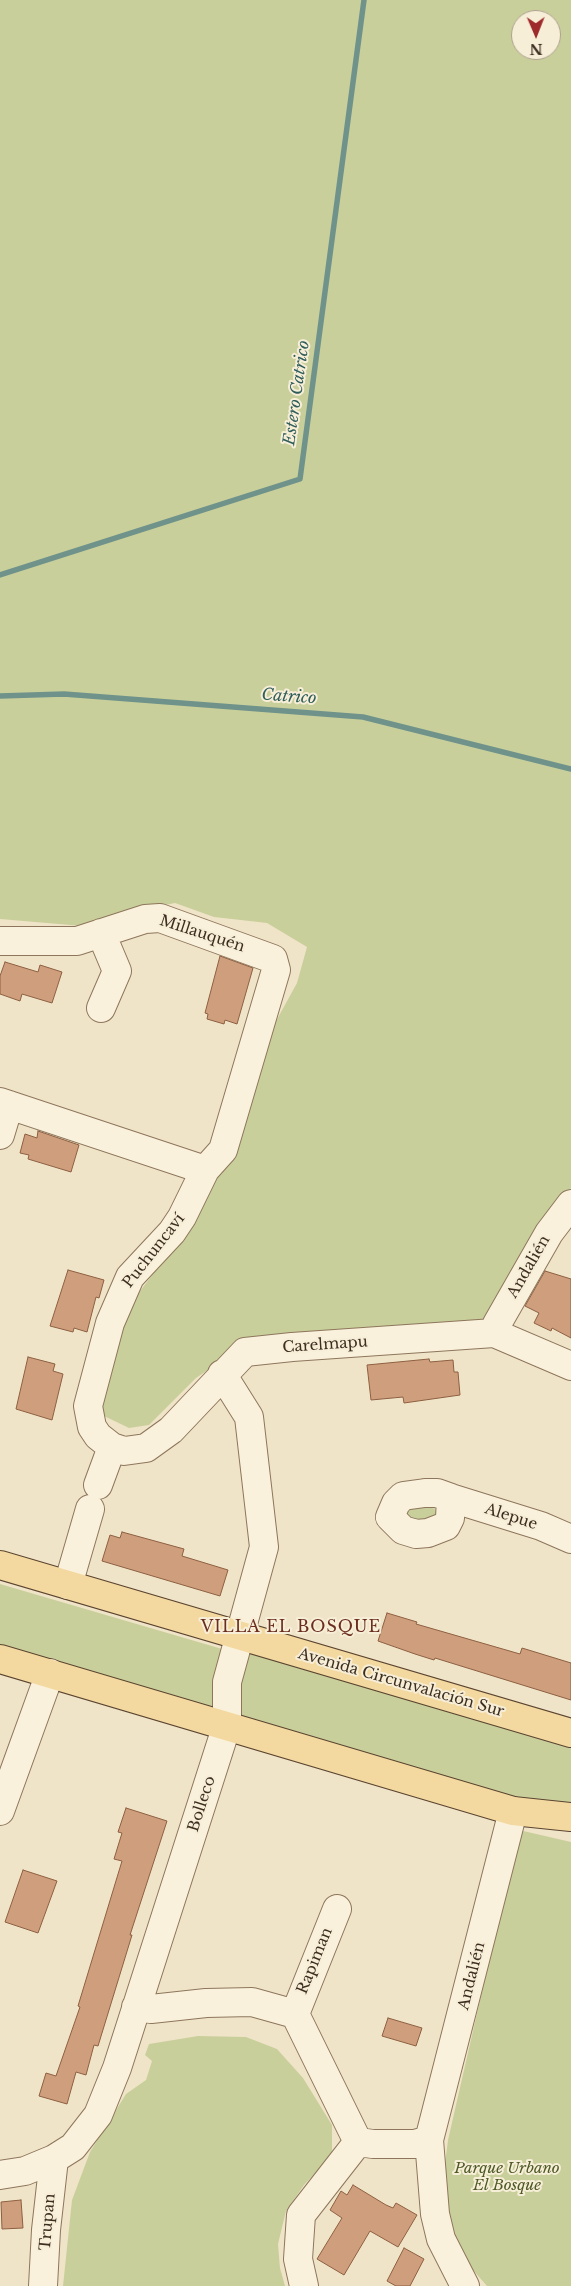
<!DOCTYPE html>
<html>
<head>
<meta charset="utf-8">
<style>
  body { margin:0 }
  #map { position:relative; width:571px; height:2286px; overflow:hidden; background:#f0e4c8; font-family:"Libre Baskerville",serif }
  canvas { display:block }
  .north { position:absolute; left:511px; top:10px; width:50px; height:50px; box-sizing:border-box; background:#f7eed8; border:1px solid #ada18e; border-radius:50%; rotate:179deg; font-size:14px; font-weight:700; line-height:20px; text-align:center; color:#3d2e20 }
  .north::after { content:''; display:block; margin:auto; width:18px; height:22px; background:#9e2a2b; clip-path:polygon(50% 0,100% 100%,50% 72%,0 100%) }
</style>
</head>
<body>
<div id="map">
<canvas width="571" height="2286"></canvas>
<div class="north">N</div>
</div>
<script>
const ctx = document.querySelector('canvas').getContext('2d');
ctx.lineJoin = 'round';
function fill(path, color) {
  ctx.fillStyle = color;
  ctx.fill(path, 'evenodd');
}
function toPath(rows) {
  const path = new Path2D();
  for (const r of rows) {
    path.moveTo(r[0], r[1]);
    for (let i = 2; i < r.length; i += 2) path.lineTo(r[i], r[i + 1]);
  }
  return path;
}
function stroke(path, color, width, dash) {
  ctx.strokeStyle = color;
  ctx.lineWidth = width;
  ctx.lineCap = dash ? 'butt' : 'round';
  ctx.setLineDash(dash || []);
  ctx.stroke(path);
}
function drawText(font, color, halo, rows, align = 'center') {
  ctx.font = font + ' "Libre Baskerville",serif';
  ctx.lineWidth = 4;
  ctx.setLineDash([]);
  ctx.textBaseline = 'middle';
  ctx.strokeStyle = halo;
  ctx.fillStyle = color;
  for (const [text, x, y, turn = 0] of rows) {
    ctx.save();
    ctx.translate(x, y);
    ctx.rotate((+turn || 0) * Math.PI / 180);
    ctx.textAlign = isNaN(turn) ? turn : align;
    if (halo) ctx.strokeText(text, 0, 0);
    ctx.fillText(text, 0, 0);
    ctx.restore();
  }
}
fill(toPath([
  [0,0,571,0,571,1188,529,1248,490,1317,473,1324,235,1343,224,1359,196,1378,149,1425,129,1428,102,1415,97,1391,126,1322,131,1303,187,1229,254,1061,297,983,307,947,267,923,214,917,175,903,141,910,82,926,0,919],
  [521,20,551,20,551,50,521,50],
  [407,1506,428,1506,435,1509,437,1514,436,1522,424,1524,403,1517],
  [0,1584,229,1651,215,1711,0,1647],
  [244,1650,571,1745,571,1807,518,1800,231,1716],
  [519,1830,571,1842,571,2286,487,2286,465,2261,450,2233,443,2179,448,2140],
  [198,2036,246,2037,277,2049,303,2078,332,2125,332,2155,304,2185,286,2211,278,2244,280,2268,285,2286,63,2286,72,2200,90,2152,126,2094,146,2080,152,2061,145,2055,149,2044]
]), '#c9cf9b');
stroke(toPath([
  [0,575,300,479,364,0],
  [0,696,64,694,363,717,571,769]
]), '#6f938a', 5.5);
const building = toPath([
  [220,956,253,968,237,1024,225,1020,224,1024,207,1019,208,1014,205,1013,220,956],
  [5,962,38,972,40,965,62,972,52,1003,22,994,20,1001,0,994,0,976,5,962],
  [38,1131,79,1145,71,1172,28,1159,29,1155,20,1153,25,1134,37,1138,38,1131],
  [68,1270,104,1280,99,1298,96,1297,87,1332,74,1328,73,1332,50,1326,68,1270],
  [545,1271,571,1279,571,1338,552,1328,551,1331,534,1323,539,1313,525,1306,545,1271],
  [28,1357,55,1364,53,1371,63,1374,52,1420,16,1409,28,1357],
  [429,1359,430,1362,453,1360,454,1372,458,1372,460,1395,404,1403,403,1397,371,1400,367,1365,429,1359],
  [122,1532,184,1549,182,1556,228,1570,220,1596,102,1561,110,1535,120,1538,122,1532],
  [387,1613,417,1622,416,1624,520,1654,522,1648,571,1663,571,1700,435,1658,434,1660,415,1654,378,1641,387,1613],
  [126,1808,167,1821,130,1935,132,1935,98,2046,94,2045,86,2075,76,2072,67,2104,39,2096,46,2073,56,2076,80,2007,78,2006,122,1861,114,1859,122,1833,118,1832,126,1808],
  [23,1870,57,1881,38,1933,5,1922,23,1870],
  [388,2018,422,2028,416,2046,382,2036,388,2018],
  [353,2185,386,2205,393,2208,396,2203,417,2215,398,2247,370,2231,344,2275,317,2259,342,2218,330,2210,341,2191,347,2195,353,2185],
  [21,2200,23,2228,2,2229,1,2202,21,2200],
  [404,2248,424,2259,410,2286,396,2286,387,2281,404,2248]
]);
fill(building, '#cf9f7d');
stroke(building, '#8d5f41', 1);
const minor = toPath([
  [101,933,117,971,101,1008],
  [0,941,77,941,145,919,160,918,273,959,276,970,223,1150,205,1170,182,1217,172,1232,130,1277,110,1323,88,1406,92,1427,98,1436,112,1447,98,1485],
  [0,1102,205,1170],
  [0,1135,9,1105],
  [494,1333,497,1324,549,1233,571,1204],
  [112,1447,124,1451,146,1448,171,1430,245,1352,292,1347,494,1333,571,1366],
  [425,1493,437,1493,451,1498,450,1518,446,1526,428,1533,416,1534,403,1530,390,1517,396,1503,403,1496,425,1493],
  [451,1498,541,1526,571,1539],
  [68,1585,90,1509],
  [0,1811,50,1673],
  [136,2007,151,2009,206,2003,252,2002,295,2014,358,2142],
  [295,2014,337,1909],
  [358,2142,373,2144,415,2144,429,2140],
  [0,2175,25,2171,54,2159,73,2147,98,2115,117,2068,227,1725,227,1682,264,1547,249,1417,222,1374],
  [43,2286,46,2230,54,2159],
  [304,2286,298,2259,301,2215,358,2142],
  [465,2286,441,2239,435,2214,429,2140,513,1811]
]);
const major = toPath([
  [0,1565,571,1733],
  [0,1659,513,1811,571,1817]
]);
stroke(minor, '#8d765c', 30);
stroke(major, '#5b4430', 30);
stroke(minor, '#faf1dc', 28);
stroke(major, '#f3d9a0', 28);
drawText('15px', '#3d2e20', '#f7eed8', [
  ["Millauquén",202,934,18],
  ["Puchuncaví",154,1251,-52],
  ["Andalién",529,1267,-60],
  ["Carelmapu",325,1345,-4],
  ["Alepue",511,1517,18],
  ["Avenida Circunvalación Sur",401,1683,16],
  ["Bolleco",202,1804,-72],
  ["Rapiman",315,1961,-68],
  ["Andalién",472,1976,-76],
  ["Trupan",48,2222,-85]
]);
drawText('italic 15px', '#4d5a26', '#f7eed8', [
  ["Parque Urbano",507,2169],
  ["El Bosque",507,2186]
]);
drawText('italic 16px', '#2f5d5a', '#f7eed8', [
  ["Estero Catrico",297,393,-82],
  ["Catrico",289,697,4]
]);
ctx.letterSpacing = '1px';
drawText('16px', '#6b2e1e', '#f7eed8', [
  ["VILLA EL BOSQUE",291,1627]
]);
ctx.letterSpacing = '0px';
</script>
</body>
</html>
